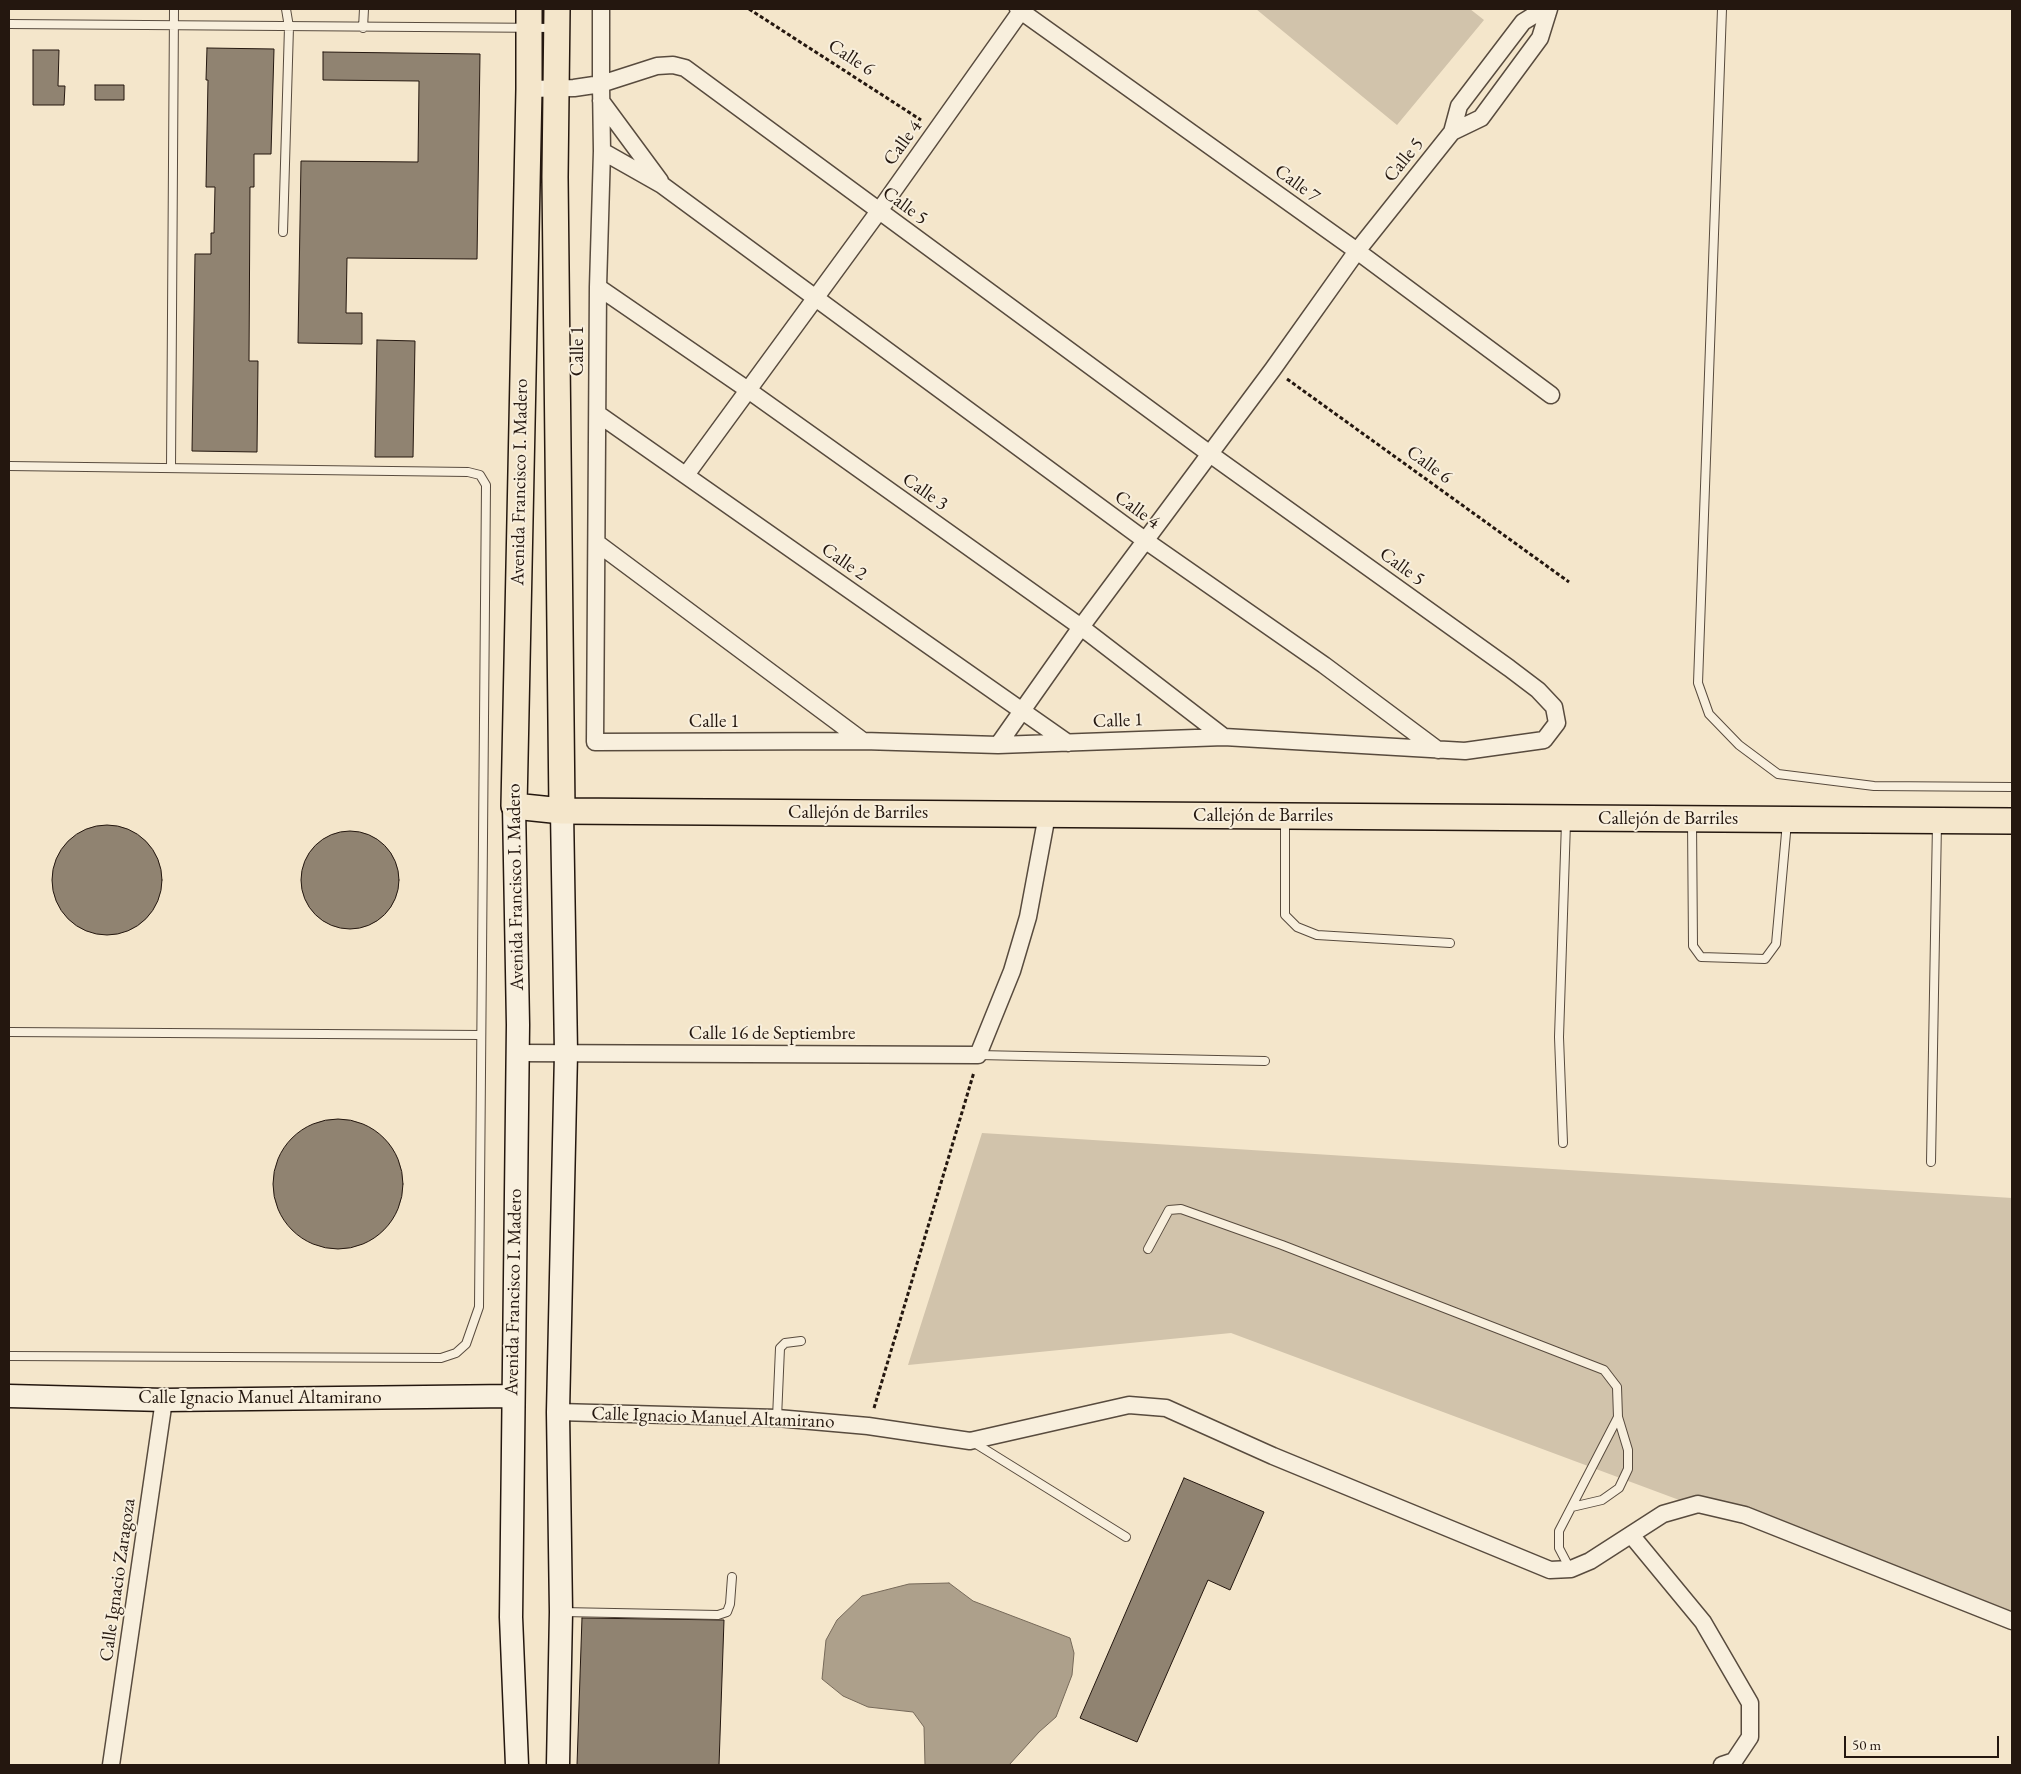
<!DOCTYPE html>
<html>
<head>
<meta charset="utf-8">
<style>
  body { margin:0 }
  #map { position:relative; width:2021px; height:1774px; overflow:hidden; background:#f4e6cb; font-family:"EB Garamond",serif }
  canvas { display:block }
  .frame { position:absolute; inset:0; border:10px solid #24170f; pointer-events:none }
  .scale { position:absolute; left:1844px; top:1736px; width:155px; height:22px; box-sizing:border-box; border:2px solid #24170f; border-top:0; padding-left:6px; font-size:15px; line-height:18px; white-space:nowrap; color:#24170f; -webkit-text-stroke:4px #f8efdd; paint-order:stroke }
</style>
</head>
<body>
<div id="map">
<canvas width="2021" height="1774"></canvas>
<div class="frame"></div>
<div class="scale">50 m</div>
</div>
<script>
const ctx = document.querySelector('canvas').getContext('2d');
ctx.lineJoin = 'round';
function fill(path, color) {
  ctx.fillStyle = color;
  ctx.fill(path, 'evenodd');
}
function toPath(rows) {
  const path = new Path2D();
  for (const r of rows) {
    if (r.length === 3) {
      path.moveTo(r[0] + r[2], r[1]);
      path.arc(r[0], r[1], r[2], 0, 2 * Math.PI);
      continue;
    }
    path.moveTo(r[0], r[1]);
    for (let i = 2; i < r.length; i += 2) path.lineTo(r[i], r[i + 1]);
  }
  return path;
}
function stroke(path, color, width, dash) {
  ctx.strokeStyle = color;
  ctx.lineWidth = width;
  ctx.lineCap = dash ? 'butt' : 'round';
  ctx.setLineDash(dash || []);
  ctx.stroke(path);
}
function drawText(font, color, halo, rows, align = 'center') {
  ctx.font = font + ' "EB Garamond",serif';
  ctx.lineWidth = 4;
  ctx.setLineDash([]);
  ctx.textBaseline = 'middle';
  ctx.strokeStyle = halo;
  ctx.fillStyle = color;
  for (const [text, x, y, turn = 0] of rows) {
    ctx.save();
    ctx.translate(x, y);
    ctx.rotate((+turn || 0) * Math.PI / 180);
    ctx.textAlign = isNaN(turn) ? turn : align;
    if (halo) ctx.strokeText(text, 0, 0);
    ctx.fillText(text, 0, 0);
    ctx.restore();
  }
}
fill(toPath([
  [1256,9,1470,9,1484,20,1397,125],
  [982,1133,2012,1198,2012,1624,1231,1333,908,1365]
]), '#d1c3ab');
const water = toPath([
  [949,1583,973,1601,1070,1638,1074,1653,1072,1675,1056,1717,1039,1732,1009,1765,925,1765,924,1727,913,1712,868,1707,843,1696,822,1679,826,1640,837,1620,862,1596,909,1584,949,1583]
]);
fill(water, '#ada08b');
stroke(water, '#766959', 1);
const building = toPath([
  [207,48,274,49,271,154,254,154,254,187,250,187,249,361,258,361,257,452,192,451,195,254,211,254,211,233,214,233,215,187,206,187,208,80,206,80,207,48],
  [33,50,59,50,58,86,65,86,64,105,33,105,33,50],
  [323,52,480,54,477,259,347,258,346,313,362,313,362,344,298,343,301,161,418,162,419,81,323,80,323,52],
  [95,85,124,85,124,100,95,100,95,85],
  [377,340,415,341,413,457,375,457,377,340],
  [107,880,55],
  [350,880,49],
  [338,1184,65],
  [1184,1478,1264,1512,1230,1590,1208,1580,1137,1742,1080,1718,1184,1478],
  [582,1618,724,1620,719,1765,577,1765,582,1618]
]);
fill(building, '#908371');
stroke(building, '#24170f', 1);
const service = toPath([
  [1722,9,1698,683,1709,714,1739,745,1778,774,1874,786,2012,787],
  [9,24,554,28],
  [363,28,364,9],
  [283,232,289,27,286,9],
  [9,466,468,472,480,475,486,485,479,1307,466,1344,456,1353,441,1358,9,1356],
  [171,468,174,9],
  [1285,818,1285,915,1297,927,1317,935,1450,943],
  [1692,821,1693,946,1701,957,1765,959,1776,944,1787,822],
  [9,1032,481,1035],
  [978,1055,1265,1061],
  [1563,1143,1559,1037,1566,822],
  [1931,1162,1937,823],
  [1148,1249,1169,1210,1181,1209,1282,1245,1604,1370,1617,1387,1618,1417,1559,1531,1559,1548,1570,1569],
  [777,1418,780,1348,785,1343,801,1341],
  [973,1442,1126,1537],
  [1572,1507,1602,1500,1619,1488,1628,1469,1628,1450,1618,1417],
  [562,1612,718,1615,727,1612,730,1604,732,1577]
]);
const minor = toPath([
  [1018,9,1357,251,1551,395],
  [529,89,574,88,601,84,657,66,673,65,685,68,1210,454,1509,668,1538,690,1554,707,1557,723,1544,740,1465,751,1224,737,998,745,863,741,595,742,598,287,602,151,601,84,601,9],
  [601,101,660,181],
  [1452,132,1481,118,1540,38,1549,9],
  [602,151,662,185,1146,541,1324,665,1438,750],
  [598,287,748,390,1081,627,1224,737],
  [598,414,1068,743],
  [686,475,879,211,1021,11],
  [597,543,863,741],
  [998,745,1081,627,1273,369,1357,251,1452,132,1459,106,1523,22,1544,9],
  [516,1053,978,1055,1012,971,1028,917,1047,815],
  [558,1412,777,1418,868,1426,970,1441,1129,1405,1166,1408,1273,1456,1550,1570,1571,1569,1590,1561,1663,1514,1698,1504,1745,1515,2012,1621],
  [1632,1536,1703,1622,1750,1703,1750,1737,1734,1761,1722,1765],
  [111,1765,164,1400]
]);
const secondary = toPath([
  [514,806,518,1025,511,1617,517,1765],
  [9,1396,164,1400,512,1396],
  [558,1765,561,1612,558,1412,566,1053,562,811]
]);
const primary = toPath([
  [529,9,529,89,514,806,562,811,2012,821],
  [557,9,555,177,562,811]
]);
stroke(service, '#584b3e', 10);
stroke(minor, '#584b3e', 19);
stroke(secondary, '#24170f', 25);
stroke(primary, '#24170f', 28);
stroke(toPath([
  [749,9,921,120],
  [1287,379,1569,582],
  [874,1408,974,1072]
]), '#24170f', 3, [4, 2.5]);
stroke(service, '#f8efdd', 8);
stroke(minor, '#f8efdd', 16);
stroke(secondary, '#f8efdd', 22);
stroke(primary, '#f4e6cb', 25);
drawText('19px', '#24170f', '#f8efdd', [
  ["Calle 6",851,58,33],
  ["Calle 4",903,143,-54],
  ["Calle 5",1404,160,-51],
  ["Calle 7",1297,184,36],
  ["Calle 5",905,206,36],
  ["Calle 1",578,351,-90],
  ["Calle 6",1429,465,36],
  ["Avenida Francisco I. Madero",520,482,-89],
  ["Calle 3",925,492,35],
  ["Calle 4",1137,510,36],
  ["Calle 2",844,562,35],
  ["Calle 5",1402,567,36],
  ["Calle 1",1118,721,-2],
  ["Calle 1",714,722],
  ["Callejón de Barriles",858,813],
  ["Callejón de Barriles",1263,816],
  ["Callejón de Barriles",1668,819],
  ["Avenida Francisco I. Madero",516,887,-91],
  ["Calle 16 de Septiembre",772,1034],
  ["Avenida Francisco I. Madero",514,1292,-89],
  ["Calle Ignacio Manuel Altamirano",260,1398],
  ["Calle Ignacio Manuel Altamirano",713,1418,2],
  ["Calle Ignacio Zaragoza",118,1580,-82]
]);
</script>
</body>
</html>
